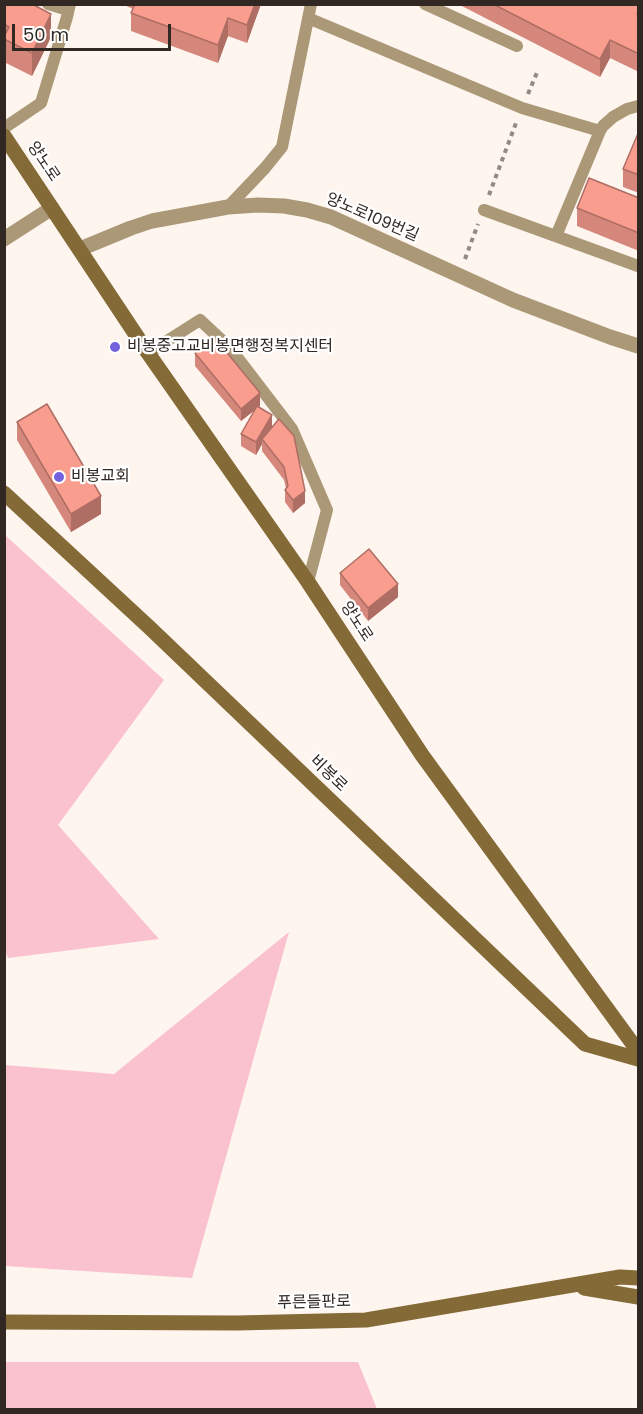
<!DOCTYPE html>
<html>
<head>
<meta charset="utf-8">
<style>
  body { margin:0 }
  #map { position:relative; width:643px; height:1414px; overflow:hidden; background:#fef5ef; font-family:Poppins,sans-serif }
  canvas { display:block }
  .frame { position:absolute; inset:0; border:6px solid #312823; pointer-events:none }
  .scale { position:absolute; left:12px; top:24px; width:159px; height:27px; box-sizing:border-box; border:3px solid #312823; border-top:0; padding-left:8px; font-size:18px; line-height:21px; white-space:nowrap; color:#312823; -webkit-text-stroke:4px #fff; paint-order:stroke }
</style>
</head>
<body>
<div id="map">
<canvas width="643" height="1414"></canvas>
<div class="frame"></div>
<div class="scale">50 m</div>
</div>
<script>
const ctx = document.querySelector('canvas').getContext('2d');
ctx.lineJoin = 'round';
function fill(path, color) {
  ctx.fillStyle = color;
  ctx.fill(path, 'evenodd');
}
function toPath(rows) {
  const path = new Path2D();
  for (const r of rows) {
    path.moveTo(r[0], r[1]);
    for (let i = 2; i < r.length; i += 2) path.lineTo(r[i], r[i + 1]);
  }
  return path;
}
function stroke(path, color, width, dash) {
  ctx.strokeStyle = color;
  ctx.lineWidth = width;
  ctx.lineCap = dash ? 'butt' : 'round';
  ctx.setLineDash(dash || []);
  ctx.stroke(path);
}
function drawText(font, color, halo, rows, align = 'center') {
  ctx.font = font + ' Poppins,"Noto Sans KR",sans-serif';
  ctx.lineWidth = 4.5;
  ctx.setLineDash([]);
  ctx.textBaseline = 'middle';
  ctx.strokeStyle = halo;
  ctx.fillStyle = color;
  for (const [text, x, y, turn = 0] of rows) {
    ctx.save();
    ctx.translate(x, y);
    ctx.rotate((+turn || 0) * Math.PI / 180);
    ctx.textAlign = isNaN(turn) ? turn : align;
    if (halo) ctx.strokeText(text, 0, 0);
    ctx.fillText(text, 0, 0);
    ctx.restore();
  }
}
fill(toPath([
  [5,535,164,680,58,825,159,939,8,958,5,951],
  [289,932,192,1278,5,1266,5,1065,114,1074],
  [358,1362,377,1409,5,1409,5,1362]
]), '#f9c2ce');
stroke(toPath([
  [528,94,538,70],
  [489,195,516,123],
  [465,259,478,224]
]), '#928984', 4, [4.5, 4.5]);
stroke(toPath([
  [48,4,68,10],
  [425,4,517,46],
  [308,18,522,108,600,131],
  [4,128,41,103,67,17,70,4],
  [228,207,265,168,282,147,311,4],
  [484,210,638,266],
  [556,236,600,131,603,126,613,117,627,109,638,106],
  [148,353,200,320,230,348,292,429,327,510,308,582]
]), '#aa9877', 12);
stroke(toPath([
  [4,239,52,208],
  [80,249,131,228,152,221,228,207,258,205,284,206,307,210,331,217,513,300,610,337,638,346]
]), '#aa9877', 15);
stroke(toPath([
  [4,136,148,353,308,582,422,755,638,1051],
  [4,493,150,628,585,1044,638,1059],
  [584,1288,638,1297],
  [4,1322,237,1323,366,1320,620,1277,638,1278]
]), '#846a37', 15);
fill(toPath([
  [4,4,51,37,32,76,4,62],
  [122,4,261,4,247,43,228,36,218,63,131,31,131,13,133,9],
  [458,4,639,4,639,72,610,58,600,77],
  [639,131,639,193,623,187,623,169],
  [639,198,639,251,577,226,577,208],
  [195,353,260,406,258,407,272,427,305,503,293,513,285,502,285,490,286,488,284,480,262,451,262,444,256,455,241,446,241,434,256,409,241,421,195,366],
  [17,422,101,514,71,532,17,440],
  [340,573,398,597,368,621,340,585]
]), '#d6877b');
fill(toPath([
  [255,4,261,4,247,43,247,25],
  [51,14,51,37,32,76,32,53],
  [228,18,228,36,218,63,218,45],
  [610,40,610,58,600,77,600,59],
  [260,393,260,406,241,421,241,409],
  [272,415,272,428,262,439,262,444,256,455,256,442],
  [305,491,305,503,293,513,293,500],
  [101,496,101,514,71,532,71,514],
  [398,584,398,597,368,621,368,608]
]), '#ae6e64');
const building = toPath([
  [4,4,32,4,51,14,32,53,4,39,4,37,9,27,4,24,4,4],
  [135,4,255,4,247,25,228,18,218,45,131,13,135,4],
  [493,4,639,4,639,12,637,14,639,14,639,54,610,40,600,59,493,4],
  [639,131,639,175,623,169,639,131],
  [589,178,639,198,639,233,577,208,589,178],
  [215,338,260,393,241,409,195,353,215,338],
  [47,404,101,496,71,514,17,422,47,404],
  [257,406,272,415,256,442,241,434,257,406],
  [279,419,294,436,305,491,293,500,285,490,288,486,284,467,262,439,279,419],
  [369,549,398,584,368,608,340,573,369,549]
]);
fill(building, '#f99d8f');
stroke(building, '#ae6e64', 1.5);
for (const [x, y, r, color] of [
  [115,347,6,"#7262dd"],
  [59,477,6,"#7262dd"]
]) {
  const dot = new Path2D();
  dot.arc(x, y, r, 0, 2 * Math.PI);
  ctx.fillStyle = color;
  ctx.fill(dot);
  stroke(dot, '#fff', 2);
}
drawText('16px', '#312823', '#fff', [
  ["양노로",43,162,56],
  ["양노로109번길",372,218,23],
  ["양노로",356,622,57],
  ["비봉로",328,774,44],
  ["푸른들판로",314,1303,-1]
]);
drawText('16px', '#312823', '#fff', [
  ["비봉중고교비봉면행정복지센터",127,347],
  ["비봉교회",71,477]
], 'left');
</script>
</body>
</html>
